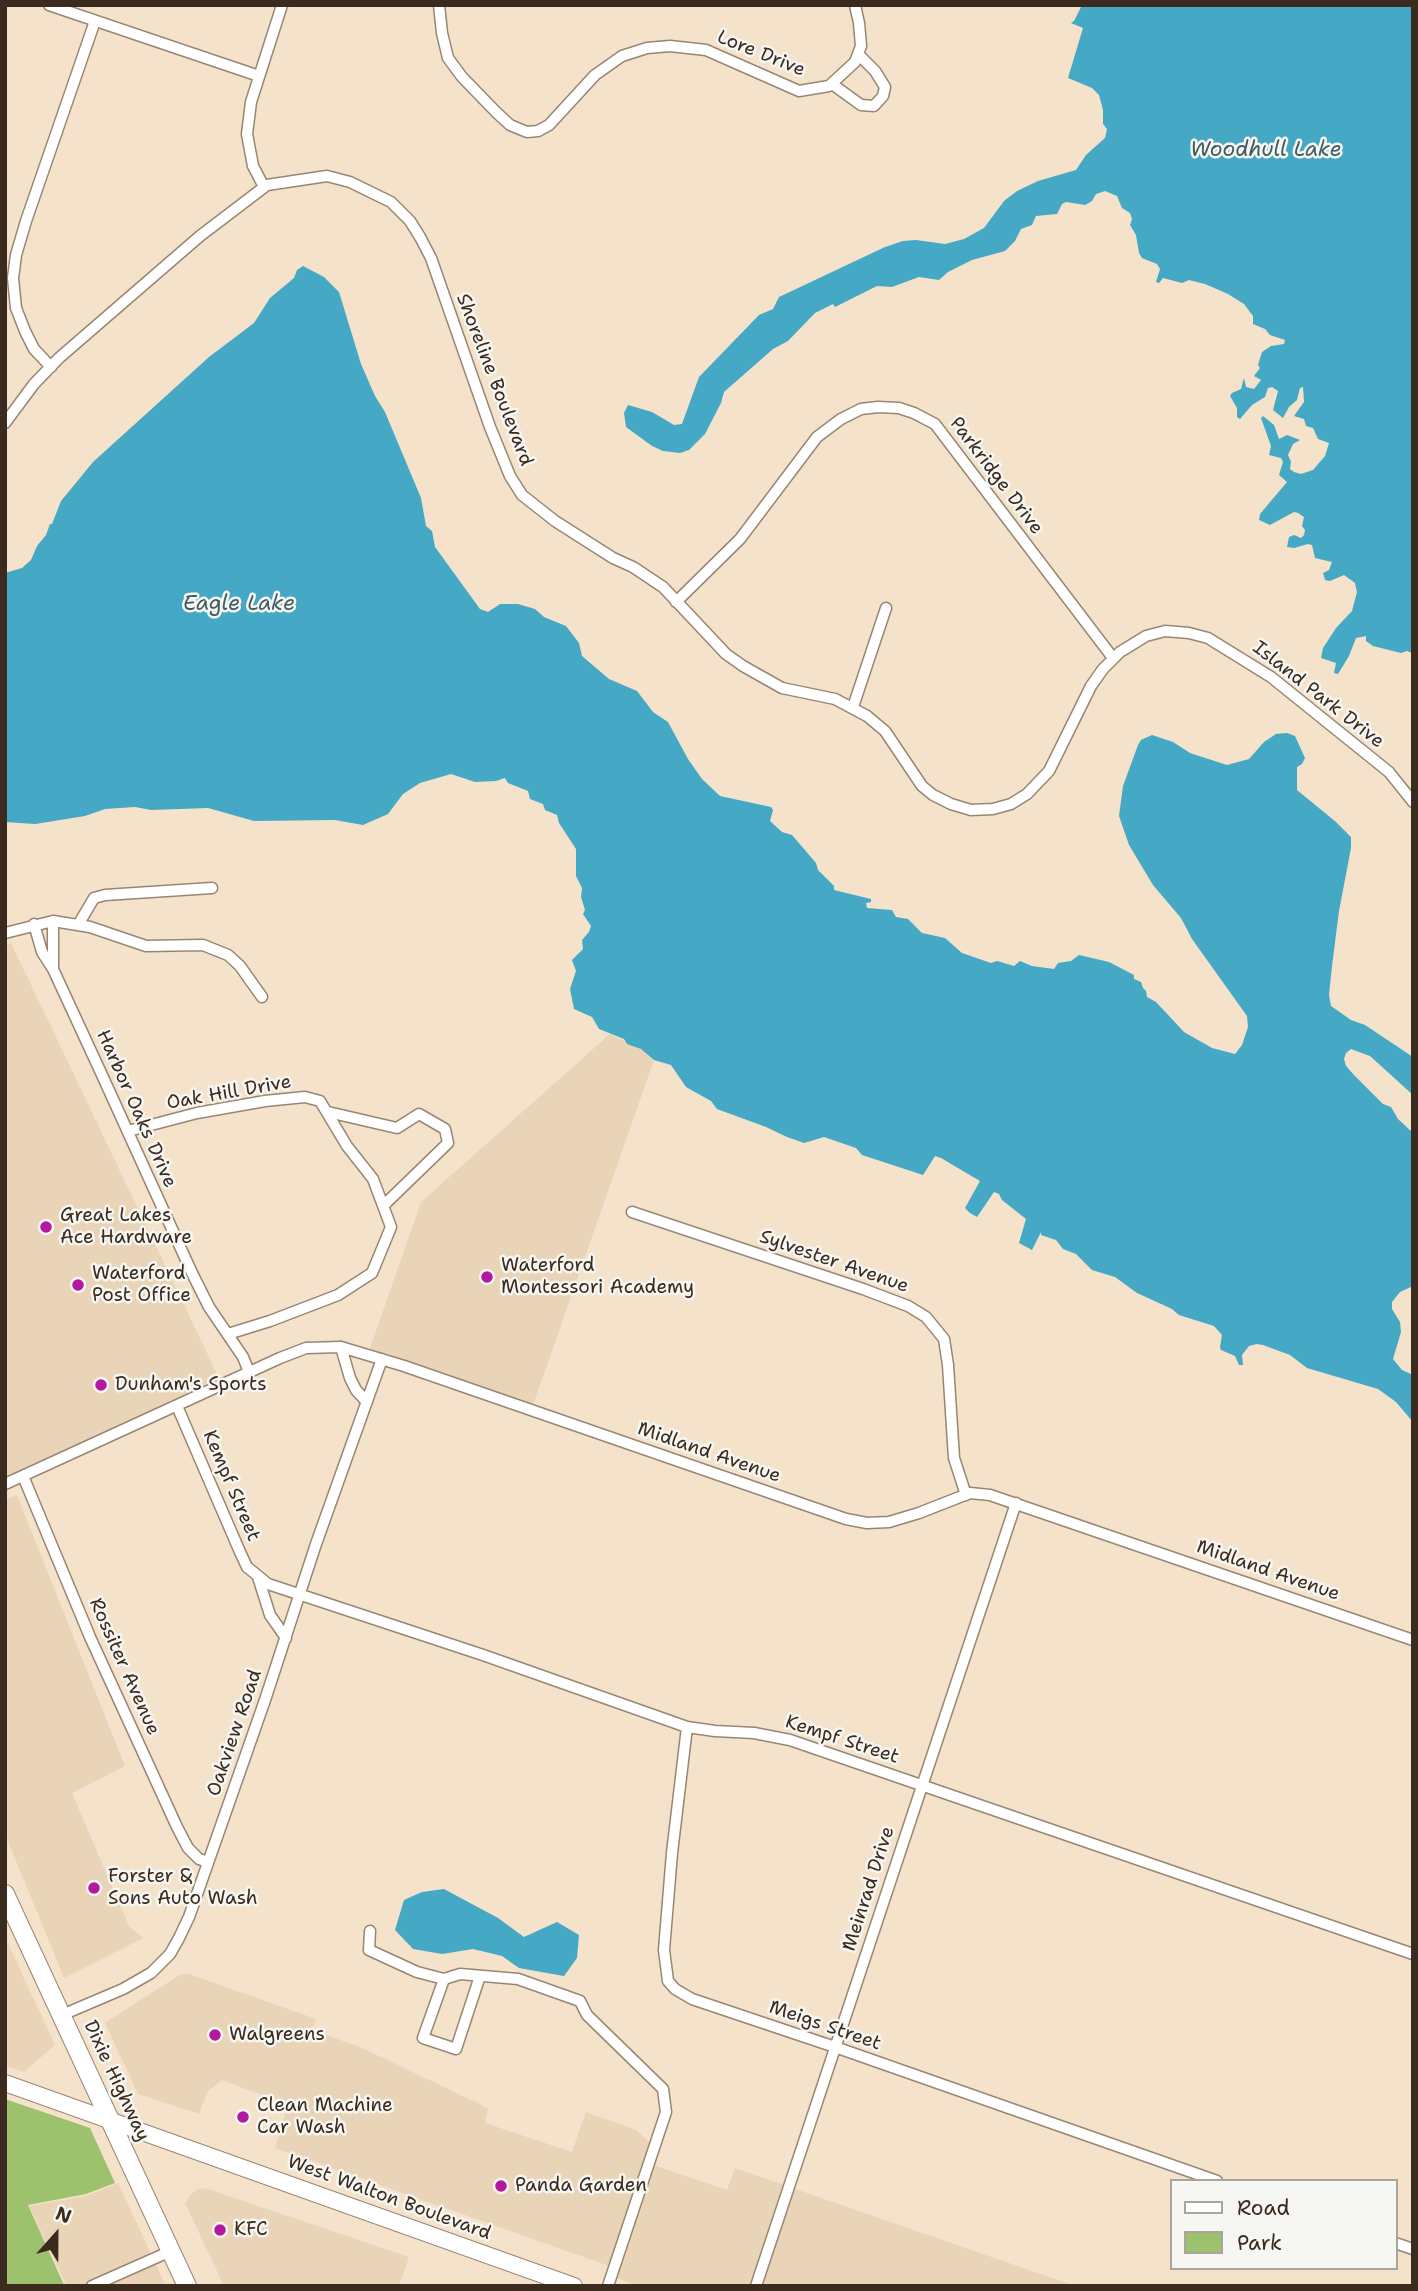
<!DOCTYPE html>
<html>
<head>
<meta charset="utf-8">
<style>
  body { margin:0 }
  #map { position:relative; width:1418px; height:2291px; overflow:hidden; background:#f4e2ca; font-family:"Shantell Sans",sans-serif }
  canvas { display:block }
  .frame { position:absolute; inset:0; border:7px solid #3b2a1e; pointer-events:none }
  .legend { position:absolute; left:1170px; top:2179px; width:228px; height:91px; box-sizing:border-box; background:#f6f6f2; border:2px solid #aba49d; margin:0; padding:9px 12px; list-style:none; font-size:21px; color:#3b2a1e }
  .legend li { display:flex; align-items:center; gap:14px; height:35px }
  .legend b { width:35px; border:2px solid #aba49d }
  .north { position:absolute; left:21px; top:2200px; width:70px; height:70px; -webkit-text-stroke:5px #f6f6f2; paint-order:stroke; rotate:21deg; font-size:19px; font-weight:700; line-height:28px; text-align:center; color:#3b2a1e }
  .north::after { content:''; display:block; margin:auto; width:24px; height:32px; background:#3b2a1e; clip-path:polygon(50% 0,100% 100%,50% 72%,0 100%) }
</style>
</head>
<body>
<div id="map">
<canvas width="1418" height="2291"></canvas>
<div class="frame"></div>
<ul class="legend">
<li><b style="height:9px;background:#fff"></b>Road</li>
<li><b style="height:19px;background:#9cc26d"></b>Park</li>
</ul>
<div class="north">N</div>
</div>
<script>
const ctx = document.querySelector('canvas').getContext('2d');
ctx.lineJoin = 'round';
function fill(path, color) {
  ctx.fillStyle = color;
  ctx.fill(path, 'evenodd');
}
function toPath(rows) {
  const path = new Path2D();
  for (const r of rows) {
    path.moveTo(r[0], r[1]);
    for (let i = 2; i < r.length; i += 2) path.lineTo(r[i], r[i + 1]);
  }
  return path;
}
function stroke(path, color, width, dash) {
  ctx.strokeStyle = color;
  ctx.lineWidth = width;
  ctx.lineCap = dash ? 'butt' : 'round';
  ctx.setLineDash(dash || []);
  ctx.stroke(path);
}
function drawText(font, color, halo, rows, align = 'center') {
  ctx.font = font + ' "Shantell Sans",sans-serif';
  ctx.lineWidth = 5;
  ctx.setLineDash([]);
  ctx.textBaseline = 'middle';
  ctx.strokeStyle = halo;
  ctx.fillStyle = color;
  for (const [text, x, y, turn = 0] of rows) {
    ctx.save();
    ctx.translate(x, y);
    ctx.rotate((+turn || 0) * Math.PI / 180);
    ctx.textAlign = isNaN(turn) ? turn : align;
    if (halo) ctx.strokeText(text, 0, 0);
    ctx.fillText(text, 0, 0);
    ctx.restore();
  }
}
fill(toPath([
  [11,943,219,1378,5,1479,5,946],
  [610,1034,641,1049,654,1060,532,1408,369,1351,421,1202],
  [17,1495,125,1766,72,1793,129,1926,143,1938,64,1978,5,1834,5,1500],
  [5,1937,55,2045,24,2072,5,2065],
  [181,1974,189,1974,316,2019,312,2030,360,2047,488,2108,485,2123,572,2152,586,2112,636,2130,651,2144,612,2267,275,2148,288,2105,222,2080,208,2091,199,2114,138,2094,105,2023],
  [653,2165,727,2190,735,2168,1075,2286,640,2286,616,2278],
  [118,2183,166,2286,67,2286,29,2206,86,2196],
  [205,2188,409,2257,399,2286,224,2286,185,2203,190,2195,198,2189]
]), '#e9d4b8');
fill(toPath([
  [5,2099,90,2128,115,2183,86,2194,28,2205,64,2285,62,2286,5,2286]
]), '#9cc26d');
fill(toPath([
  [1082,5,1413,5,1413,657,1412,653,1407,651,1401,653,1373,646,1366,641,1366,636,1356,638,1349,656,1338,674,1334,673,1336,663,1321,658,1323,648,1336,628,1352,611,1357,592,1355,583,1344,575,1330,581,1325,580,1323,573,1329,570,1332,562,1315,558,1312,545,1308,544,1294,548,1287,547,1289,537,1294,535,1301,538,1304,535,1305,530,1302,526,1304,517,1298,513,1294,512,1270,525,1259,520,1260,514,1287,482,1279,475,1283,462,1281,458,1269,455,1271,446,1261,418,1263,416,1274,425,1279,439,1287,435,1300,440,1293,444,1288,455,1291,462,1290,469,1294,472,1301,474,1313,470,1325,456,1329,443,1318,439,1313,428,1306,426,1304,419,1294,416,1304,402,1303,387,1300,388,1297,400,1289,407,1283,418,1273,410,1278,391,1272,387,1268,388,1265,397,1252,405,1240,419,1237,417,1237,408,1230,396,1232,393,1241,389,1244,378,1246,387,1254,389,1261,380,1254,376,1260,368,1258,365,1262,352,1271,346,1284,344,1285,340,1270,335,1265,329,1253,324,1253,316,1244,304,1228,294,1205,284,1189,280,1182,283,1163,278,1159,283,1156,282,1160,269,1157,264,1142,258,1139,253,1136,235,1130,225,1132,219,1130,213,1122,208,1117,196,1105,191,1096,194,1092,201,1085,205,1066,202,1062,204,1057,214,1036,216,1032,225,1021,229,1015,241,1005,251,972,260,948,272,939,280,919,277,892,287,877,286,835,307,833,304,815,313,788,341,773,349,724,392,721,403,705,434,689,450,680,453,663,451,652,446,626,427,624,413,628,405,652,412,674,425,682,424,699,377,759,315,773,309,779,297,885,247,903,241,916,240,945,244,964,239,984,228,1004,201,1017,191,1038,181,1076,170,1086,155,1105,138,1107,129,1103,124,1103,110,1099,95,1092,88,1068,78,1083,28,1071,23,1074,21],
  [303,266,324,277,339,292,361,364,375,396,385,412,421,498,426,526,432,531,435,547,480,609,488,612,500,604,518,604,535,609,544,617,566,626,579,643,582,656,609,679,637,691,653,712,668,722,688,759,702,779,720,796,771,807,773,810,770,821,782,832,792,835,816,863,818,870,834,886,834,890,871,899,871,902,866,903,867,908,892,910,896,917,908,919,922,933,945,938,962,953,991,963,997,961,1014,966,1020,961,1032,966,1054,969,1058,963,1071,961,1079,955,1109,962,1134,975,1134,979,1141,982,1143,988,1146,991,1147,997,1156,1002,1184,1032,1212,1048,1235,1054,1242,1045,1248,1027,1247,1016,1192,939,1181,918,1153,885,1129,845,1119,816,1123,786,1138,745,1141,740,1152,735,1173,742,1190,753,1227,765,1249,759,1264,742,1276,734,1287,733,1295,736,1305,758,1302,764,1297,767,1297,790,1336,822,1351,837,1351,848,1339,911,1332,966,1329,995,1331,1006,1351,1020,1365,1025,1413,1057,1413,1095,1370,1056,1351,1049,1346,1053,1344,1059,1346,1066,1354,1075,1383,1104,1391,1107,1398,1119,1413,1133,1413,1286,1400,1292,1392,1302,1392,1309,1400,1322,1401,1332,1393,1359,1402,1370,1413,1375,1413,1422,1396,1402,1378,1389,1307,1368,1290,1355,1263,1345,1257,1344,1249,1346,1242,1355,1243,1365,1239,1365,1235,1356,1221,1350,1220,1347,1222,1335,1214,1326,1179,1315,1172,1309,1137,1293,1115,1277,1092,1270,1076,1254,1063,1249,1056,1240,1041,1235,1041,1232,1032,1250,1019,1243,1026,1219,1002,1200,999,1194,994,1192,977,1217,970,1213,965,1208,980,1181,941,1158,935,1156,923,1175,862,1155,856,1148,824,1137,804,1143,787,1137,766,1127,717,1109,711,1101,686,1087,671,1065,654,1060,641,1049,627,1044,624,1039,599,1029,592,1017,574,1009,570,989,576,971,572,960,583,949,582,940,589,932,591,926,583,914,585,910,581,897,582,888,576,876,576,849,559,823,557,815,545,810,543,804,530,799,528,791,508,783,505,778,496,781,475,782,451,774,420,783,403,794,388,814,363,825,335,820,254,821,208,808,151,810,135,807,105,809,85,816,35,824,5,822,5,573,22,568,31,560,37,546,46,535,50,524,52,524,61,501,93,462,209,357,254,323,270,298,294,278,297,270],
  [444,1889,498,1918,524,1937,557,1922,579,1935,577,1958,564,1976,519,1968,502,1956,473,1949,442,1954,413,1949,395,1930,404,1900,422,1892]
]), '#45a8c5');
const street = toPath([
  [49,5,259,76],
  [439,5,442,33,448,58,462,77,497,113,510,125,527,132,538,131,549,125,595,75,622,56,647,48,670,46,706,50,799,91,829,86,855,62,861,46,859,23,855,5],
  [832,84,861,105,874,106,883,96,885,87,875,71,858,54],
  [264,187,253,166,247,134,251,102,282,5],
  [51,367,34,349,25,331,16,308,13,278,16,255,26,221,95,21],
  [5,423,34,384,59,358,200,236,267,185,327,176,350,182,391,202,410,221,420,237,431,258,490,427,510,476,522,495,555,521,613,558,633,567,663,587,726,654,743,666,782,688,835,699,867,716,885,731,922,786,933,795,951,804,971,810,993,809,1011,804,1027,794,1049,771,1091,686,1103,669,1120,652,1146,636,1165,631,1189,633,1208,638,1271,677,1389,772,1413,802],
  [676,602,740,539,817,437,841,419,861,409,878,407,899,408,914,413,935,424,1113,658],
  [853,707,886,608],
  [34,924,42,952,53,969,102,1075,192,1273,209,1307,243,1357,249,1372],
  [78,925,94,898,105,895,212,888],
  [5,933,53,921,90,927,146,946,203,945,228,955,240,966,262,997],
  [53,969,53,921],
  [328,1112,397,1128,419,1114,445,1129,448,1143,384,1205],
  [128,1131,197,1113,265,1101,305,1097,320,1101,347,1146,373,1179,391,1227,372,1273,338,1295,270,1321,228,1334],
  [632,1212,863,1289,908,1306,926,1317,944,1339,948,1365,954,1458,966,1495],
  [341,1347,350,1378,356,1390,367,1402],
  [177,1406,240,1552,247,1567,268,1584,483,1655,687,1727,715,1731,754,1733,790,1740,1413,1954],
  [23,1476,90,1637,177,1827,188,1848,199,1859,208,1862],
  [5,1484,280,1358,306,1348,341,1347,404,1366,846,1519,867,1523,889,1522,919,1513,970,1493,990,1495,1413,1640],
  [258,1577,270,1615,286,1638],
  [687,1727,672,1853,664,1950,668,1981,675,1989,692,1999,835,2047,1217,2181],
  [370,1931,369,1950,417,1972,444,1979,460,1974,518,1979,580,2001,587,2015,663,2089,666,2112,608,2286],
  [444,1979,423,2038,456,2049,480,1976],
  [62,2015,123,1989,151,1973,170,1954,179,1938,189,1917,265,1700,316,1544,382,1359],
  [1395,2243,1413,2249],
  [92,2286,171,2251],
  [756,2286,1016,1503]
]);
const secondary = toPath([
  [5,2083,574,2286]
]);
const primary = toPath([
  [5,1894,187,2286]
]);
stroke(street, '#988674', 13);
stroke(secondary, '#988674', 18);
stroke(primary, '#988674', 20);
stroke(street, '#fff', 10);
stroke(secondary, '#fff', 16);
stroke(primary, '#fff', 18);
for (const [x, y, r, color] of [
  [46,1227,7,"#b5179e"],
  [487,1277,7,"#b5179e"],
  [78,1285,7,"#b5179e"],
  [101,1385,7,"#b5179e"],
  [94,1888,7,"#b5179e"],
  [215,2035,7,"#b5179e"],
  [243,2117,7,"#b5179e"],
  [501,2186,7,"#b5179e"],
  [220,2230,7,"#b5179e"]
]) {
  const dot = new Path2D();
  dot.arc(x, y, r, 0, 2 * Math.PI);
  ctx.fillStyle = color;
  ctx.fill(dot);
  stroke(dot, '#f6f6f2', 2.5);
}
drawText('19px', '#3b2a1e', '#f6f6f2', [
  ["Lore Drive",761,54,22],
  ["Shoreline Boulevard",494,380,69],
  ["Parkridge Drive",996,476,53],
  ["Island Park Drive",1318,695,38],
  ["Oak Hill Drive",229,1093,-10],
  ["Harbor Oaks Drive",136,1109,66],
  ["Sylvester Avenue",834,1262,19],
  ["Midland Avenue",709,1453,19],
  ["Kempf Street",231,1486,67],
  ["Midland Avenue",1268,1571,19],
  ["Rossiter Avenue",124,1667,66],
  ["Oakview Road",235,1733,-71],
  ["Kempf Street",842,1740,18],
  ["Meinrad Drive",869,1889,-72],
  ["Meigs Street",825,2026,19],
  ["Dixie Highway",116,2081,65],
  ["West Walton Boulevard",389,2198,20]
]);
drawText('19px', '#3b2a1e', '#f6f6f2', [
  ["Great Lakes",60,1216],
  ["Ace Hardware",60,1238],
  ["Waterford",501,1266],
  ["Montessori Academy",501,1288],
  ["Waterford",92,1274],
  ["Post Office",92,1296],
  ["Dunham's Sports",115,1385],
  ["Forster &",108,1877],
  ["Sons Auto Wash",108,1899],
  ["Walgreens",229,2035],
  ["Clean Machine",257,2106],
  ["Car Wash",257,2128],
  ["Panda Garden",515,2186],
  ["KFC",234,2230]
], 'left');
drawText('italic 21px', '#3f5c61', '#f6f6f2', [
  ["Woodhull Lake",1266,151],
  ["Eagle Lake",239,605]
]);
</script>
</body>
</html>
